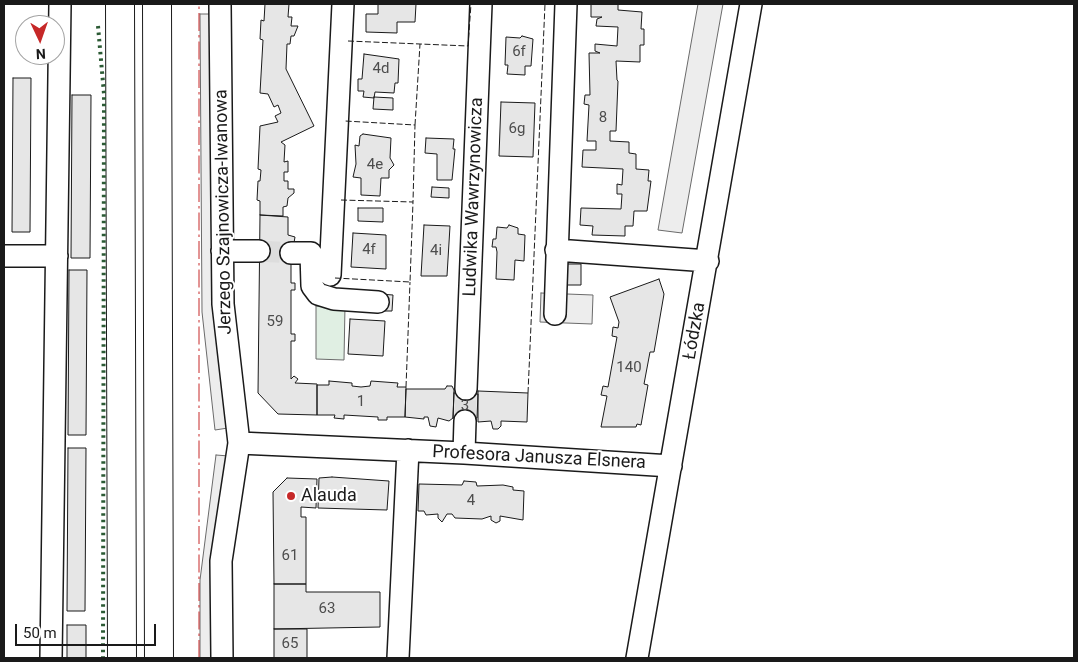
<!DOCTYPE html>
<html>
<head>
<meta charset="utf-8">
<style>
  body { margin:0 }
  #map { position:relative; width:1078px; height:662px; overflow:hidden; background:#fff; font-family:Roboto,sans-serif }
  canvas { display:block }
  .frame { position:absolute; inset:0; border:5px solid #1a1a1a; pointer-events:none }
  .north { position:absolute; left:15px; top:15px; width:50px; height:50px; box-sizing:border-box; background:#fff; border:1px solid #a3a3a3; border-radius:50%; rotate:177deg; font-size:14px; font-weight:700; line-height:20px; text-align:center; color:#1a1a1a }
  .north::after { content:''; display:block; margin:auto; width:18px; height:22px; background:#c62828; clip-path:polygon(50% 0,100% 100%,50% 72%,0 100%) }
  .scale { position:absolute; left:15px; top:624px; width:141px; height:22px; box-sizing:border-box; border:2px solid #1a1a1a; border-top:0; padding-left:6px; font-size:15px; line-height:18px; white-space:nowrap; color:#1a1a1a; -webkit-text-stroke:4px #fff; paint-order:stroke }
</style>
</head>
<body>
<div id="map">
<canvas width="1078" height="662"></canvas>
<div class="frame"></div>
<div class="north">N</div>
<div class="scale">50 m</div>
</div>
<script>
const ctx = document.querySelector('canvas').getContext('2d');
ctx.lineJoin = 'round';
function fill(path, color) {
  ctx.fillStyle = color;
  ctx.fill(path, 'evenodd');
}
function toPath(rows) {
  const path = new Path2D();
  for (const r of rows) {
    path.moveTo(r[0], r[1]);
    for (let i = 2; i < r.length; i += 2) path.lineTo(r[i], r[i + 1]);
  }
  return path;
}
function stroke(path, color, width, dash) {
  ctx.strokeStyle = color;
  ctx.lineWidth = width;
  ctx.lineCap = dash ? 'butt' : 'round';
  ctx.setLineDash(dash || []);
  ctx.stroke(path);
}
function drawText(font, color, halo, rows, align = 'center') {
  ctx.font = font + ' Roboto,sans-serif';
  ctx.lineWidth = 4;
  ctx.setLineDash([]);
  ctx.textBaseline = 'middle';
  ctx.strokeStyle = halo;
  ctx.fillStyle = color;
  for (const [text, x, y, turn = 0] of rows) {
    ctx.save();
    ctx.translate(x, y);
    ctx.rotate((+turn || 0) * Math.PI / 180);
    ctx.textAlign = isNaN(turn) ? turn : align;
    if (halo) ctx.strokeText(text, 0, 0);
    ctx.fillText(text, 0, 0);
    ctx.restore();
  }
}
const green = toPath([
  [316,306,345,306,344,360,316,359,316,306]
]);
fill(green, '#e0efe3');
stroke(green, '#6a6a6a', 1);
const parking = toPath([
  [698,4,723,4,682,233,658,230,698,4],
  [200,14,214,14,228,428,215,430,202,312,200,14],
  [541,293,593,295,592,324,540,322,541,293],
  [216,455,229,456,213,658,200,658,200,580,216,455]
]);
fill(parking, '#ededed');
stroke(parking, '#6a6a6a', 1);
const building = toPath([
  [265,4,289,4,288,17,292,17,291,26,298,26,294,36,291,36,290,44,287,44,286,69,314,126,281,142,285,145,284,162,288,161,288,172,284,172,284,181,288,181,288,189,294,189,294,193,288,198,287,206,283,207,283,216,260,215,260,201,257,200,258,181,260,181,261,170,258,169,260,126,278,122,275,116,281,113,278,105,274,107,268,94,260,93,263,40,260,39,261,20,264,21,265,4],
  [378,4,416,4,415,22,397,22,397,33,366,32,366,14,378,14,378,4],
  [591,4,618,4,618,10,642,12,641,29,644,29,644,45,640,45,640,62,616,61,617,80,618,81,616,131,610,131,610,141,629,142,629,153,636,154,636,169,649,170,648,181,651,181,647,211,634,211,633,226,625,226,625,236,592,235,593,226,580,225,581,208,621,209,622,194,617,194,617,184,622,185,623,169,582,167,583,150,596,150,596,141,587,141,589,105,584,104,585,95,590,95,589,53,600,53,595,51,595,44,617,46,618,27,596,26,597,19,602,17,591,17,591,4],
  [522,36,533,39,531,66,525,66,525,75,507,74,508,65,505,65,506,37,520,38,522,36],
  [364,54,399,59,398,83,395,83,394,93,375,92,374,98,363,97,364,91,358,91,358,79,362,79,364,54],
  [13,78,31,78,30,232,12,232,13,78],
  [72,95,91,95,90,258,71,258,72,95],
  [374,97,393,98,393,110,373,109,374,97],
  [501,102,535,103,533,157,499,156,501,102],
  [363,134,391,138,390,158,394,165,389,170,389,178,381,178,380,196,361,195,361,178,353,177,356,164,355,145,359,146,360,136,363,134],
  [426,138,454,139,453,149,455,149,452,180,437,180,437,154,425,153,426,138],
  [432,187,449,188,449,198,431,197,432,187],
  [358,208,383,208,383,222,358,221,358,208],
  [260,215,288,217,288,235,295,237,291,260,291,283,295,283,295,290,291,290,291,334,295,334,295,341,291,341,291,379,294,376,298,379,295,383,317,384,317,415,278,414,258,393,260,215],
  [424,225,450,226,447,276,421,276,424,225],
  [509,225,518,228,518,234,525,235,524,261,515,260,514,280,496,279,497,252,496,247,492,247,493,239,496,239,497,227,507,228,509,225],
  [353,233,386,235,386,269,351,267,353,233],
  [567,264,581,264,581,285,567,285,567,264],
  [69,270,87,270,86,435,68,435,69,270],
  [659,279,664,294,654,352,650,352,644,384,648,385,641,425,637,424,636,427,601,427,607,396,601,395,603,386,608,387,617,337,612,336,613,327,618,328,619,322,610,297,659,279],
  [380,294,393,295,392,311,379,311,380,294],
  [350,319,385,321,383,356,348,354,350,319],
  [329,381,352,383,352,386,361,387,370,386,371,381,398,383,397,387,406,387,405,417,387,417,387,420,378,420,378,417,344,415,344,419,334,418,335,415,317,415,317,385,329,385,329,381],
  [447,386,452,386,454,390,453,418,449,421,438,418,436,427,430,426,428,417,424,417,424,419,405,417,406,389,445,389,447,386],
  [478,391,528,393,527,422,501,421,501,426,498,429,493,429,491,421,478,422,478,391],
  [454,393,478,394,477,418,453,418,454,393],
  [68,448,86,448,85,611,67,611,68,448],
  [332,477,389,481,387,510,318,508,319,478,332,477],
  [287,478,317,479,316,508,301,507,301,517,306,517,306,584,274,584,273,492,287,478],
  [464,481,476,482,477,486,503,485,513,487,513,490,524,491,523,520,500,516,500,521,496,523,491,520,491,516,482,519,455,518,452,514,447,514,442,522,438,518,438,514,426,515,424,511,418,511,419,484,462,485,464,481],
  [274,584,306,584,306,592,380,592,380,627,274,629,274,584],
  [67,625,86,625,86,658,67,658,67,625],
  [274,629,307,629,307,658,274,658,274,629]
]);
fill(building, '#e6e6e6');
stroke(building, '#1a1a1a', 1);
stroke(toPath([
  [259,251,291,253],
  [465,421,466,389]
]), '#ddd', 21, [21, 11]);
const minor = toPath([
  [220,4,223,304,239,443,221,561,222,658],
  [556,250,708,261],
  [222,251,259,251],
  [291,253,311,253,312,286,318,294,334,299,378,302],
  [4,256,57,256],
  [330,275,343,4],
  [555,314,566,4],
  [466,389,481,4],
  [239,443,464,453,671,466],
  [464,453,465,421],
  [51,658,60,4],
  [398,658,408,450],
  [637,658,751,4]
]);
const major = toPath([
  [120,4,122,658],
  [157,4,159,658]
]);
stroke(minor, '#1a1a1a', 24);
stroke(major, '#1a1a1a', 30);
stroke(minor, '#fff', 21);
stroke(major, '#fff', 28);
stroke(toPath([
  [98,26,104,94,103,658]
]), '#2b5a34', 4, [2.5, 4]);
stroke(toPath([
  [348,41,468,46,471,4],
  [415,125,420,44],
  [341,200,413,202,415,125,345,121],
  [335,278,410,282,413,202],
  [406,387,410,282],
  [528,393,545,4]
]), '#1a1a1a', 1, [6, 2.5]);
stroke(toPath([
  [199,658,199,4]
]), '#c62828', 1, [18, 4, 2.5, 4]);
for (const [x, y, r, color] of [
  [291,496,5,"#c62828"]
]) {
  const dot = new Path2D();
  dot.arc(x, y, r, 0, 2 * Math.PI);
  ctx.fillStyle = color;
  ctx.fill(dot);
  stroke(dot, '#fff', 2);
}
drawText('15px', '#4d4d4d', null, [
  ["6f",519,52],
  ["4d",381,69],
  ["8",603,118],
  ["6g",517,129],
  ["4e",375,165],
  ["4f",369,250],
  ["4i",436,251],
  ["59",275,322],
  ["140",629,368],
  ["1",361,402],
  ["3",465,406],
  ["4",471,501],
  ["61",290,556],
  ["63",327,609],
  ["65",290,644]
]);
drawText('18px', '#1a1a1a', '#fff', [
  ["Ludwika Wawrzynowicza",474,197,-88],
  ["Jerzego Szajnowicza-Iwanowa",224,212,-91],
  ["Łódzka",695,331,-80],
  ["Profesora Janusza Elsnera",539,458,3]
]);
drawText('18px', '#1a1a1a', '#fff', [
  ["Alauda",301,496]
], 'left');
</script>
</body>
</html>
